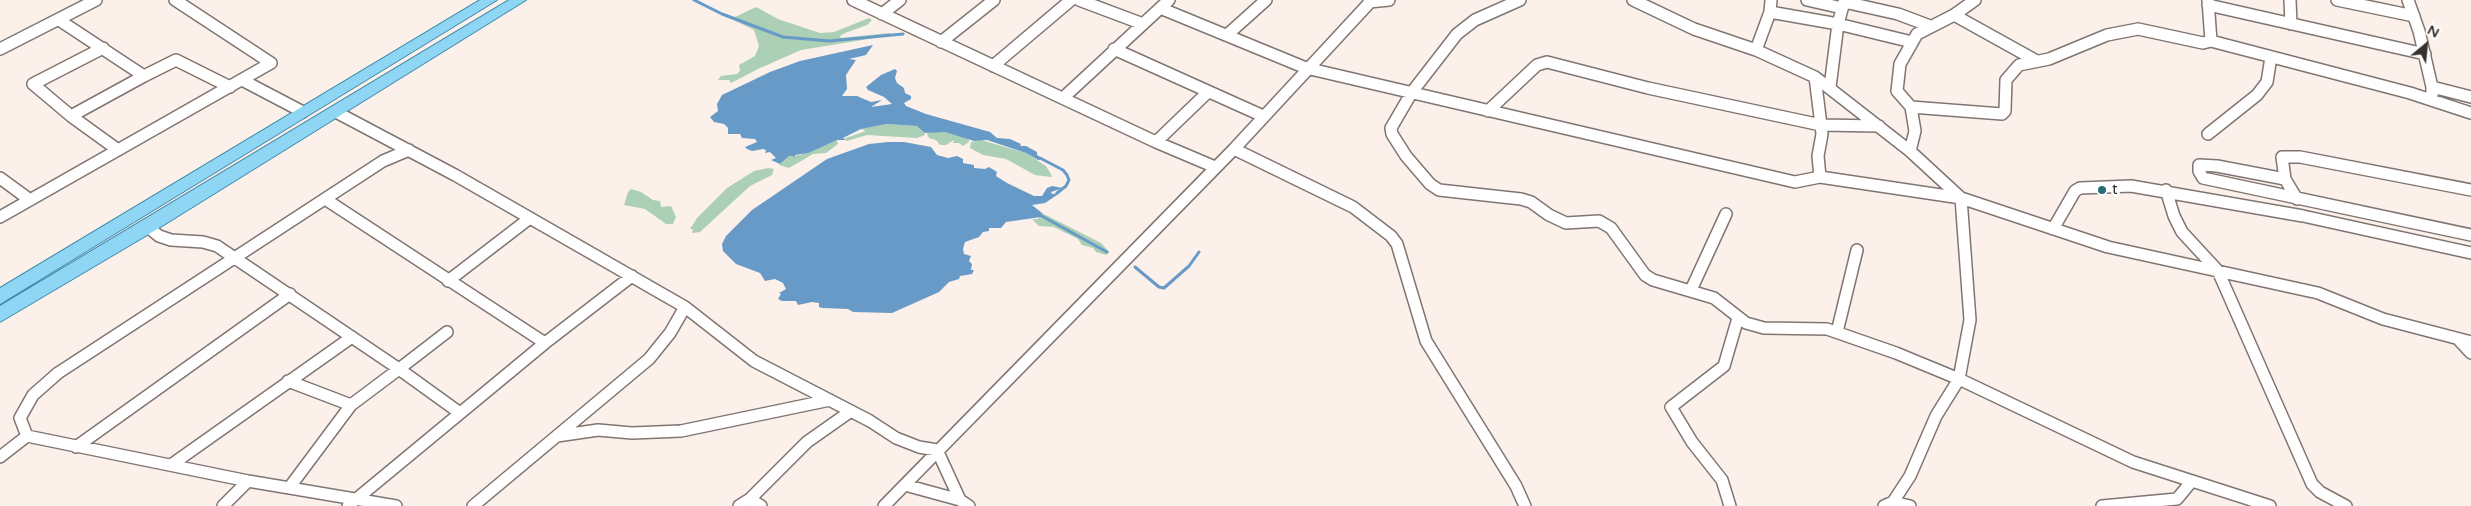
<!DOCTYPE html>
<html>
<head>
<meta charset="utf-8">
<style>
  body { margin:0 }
  #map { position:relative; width:2471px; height:506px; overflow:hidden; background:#fcf0eb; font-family:"Varela Round",sans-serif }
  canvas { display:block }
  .north { position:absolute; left:2401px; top:20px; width:50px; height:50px; -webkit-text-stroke:4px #fff; paint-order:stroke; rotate:28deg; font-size:14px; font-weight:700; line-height:20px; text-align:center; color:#363230 }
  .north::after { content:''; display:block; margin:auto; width:18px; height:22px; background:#363230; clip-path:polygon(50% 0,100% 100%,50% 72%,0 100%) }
</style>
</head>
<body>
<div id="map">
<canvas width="2471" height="506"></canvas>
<div class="north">N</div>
</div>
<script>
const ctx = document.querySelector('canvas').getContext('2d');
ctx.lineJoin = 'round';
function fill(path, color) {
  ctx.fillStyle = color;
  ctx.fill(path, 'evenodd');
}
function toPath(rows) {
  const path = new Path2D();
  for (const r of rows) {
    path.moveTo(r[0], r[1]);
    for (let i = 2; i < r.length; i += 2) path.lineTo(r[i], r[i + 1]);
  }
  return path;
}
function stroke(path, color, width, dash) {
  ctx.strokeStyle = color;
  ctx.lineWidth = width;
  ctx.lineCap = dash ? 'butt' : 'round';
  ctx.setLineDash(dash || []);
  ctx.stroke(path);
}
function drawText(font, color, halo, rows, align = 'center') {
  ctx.font = font + ' "Varela Round",sans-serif';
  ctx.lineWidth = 5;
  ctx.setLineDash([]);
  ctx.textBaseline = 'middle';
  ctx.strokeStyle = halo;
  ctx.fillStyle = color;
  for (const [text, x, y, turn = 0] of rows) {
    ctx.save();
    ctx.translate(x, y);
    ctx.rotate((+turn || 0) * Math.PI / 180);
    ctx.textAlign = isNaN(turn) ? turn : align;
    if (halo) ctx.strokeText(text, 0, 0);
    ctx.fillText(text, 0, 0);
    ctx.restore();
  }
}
fill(toPath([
  [756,7,778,19,820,33,834,32,869,18,872,20,867,25,845,33,840,36,841,38,889,33,893,35,801,50,758,69,731,83,729,80,718,80,721,76,737,74,740,71,739,65,755,56,759,46,754,30,722,14,735,17],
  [887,124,917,126,924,130,925,135,917,138,867,135,847,141,843,139,866,131,861,129],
  [931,131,946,132,964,137,969,140,969,142,963,146,959,143,953,143,954,140,946,145,940,145,936,140,929,138,927,134],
  [837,140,838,144,826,153,813,154,789,168,779,165,789,156,800,155],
  [981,140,1026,153,1046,166,1052,176,1051,177,1035,175,1006,159,983,155,970,148,971,142],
  [768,168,774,169,772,175,750,186,700,232,692,233,693,229,690,229,697,218,727,188,754,171],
  [631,189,641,192,653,200,660,201,661,207,671,206,676,217,673,224,666,224,645,209,624,205,628,192],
  [1042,213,1101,243,1109,252,1106,255,1096,252,1093,248,1082,245,1078,239,1054,227,1039,226,1032,219,1038,219]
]), '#abd0b5');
fill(toPath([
  [873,45,866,55,849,59,856,60,846,75,847,89,842,96,857,96,871,102,882,100,871,107,892,104,884,97,868,90,866,87,881,75,895,69,897,71,895,78,897,83,904,88,905,93,911,96,911,99,904,103,906,106,926,114,990,132,997,138,1010,139,1021,144,1020,146,1026,146,1037,152,1037,155,1044,159,1038,160,1026,153,987,140,974,141,945,132,925,133,917,126,887,124,861,129,843,138,845,140,837,140,808,153,795,155,794,158,793,156,789,156,780,164,771,160,776,158,770,152,765,153,766,150,763,149,752,151,747,149,745,147,757,142,755,139,742,138,740,134,728,134,728,128,724,124,714,122,710,117,718,111,717,104,722,95,770,72,800,61],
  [888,142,904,142,931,147,937,155,948,158,957,156,963,159,963,163,974,165,974,168,985,169,989,167,997,172,996,176,1007,183,1034,196,1042,196,1047,188,1052,186,1063,188,1051,192,1052,194,1060,193,1045,203,1032,205,1042,213,1041,217,1006,222,1001,228,989,228,989,231,983,232,979,237,965,242,963,249,964,254,971,256,969,261,972,264,971,270,974,270,972,274,960,276,959,279,949,282,939,292,892,313,853,312,848,309,823,308,819,307,819,303,812,302,798,305,796,301,782,301,778,299,781,294,779,293,786,289,783,283,775,279,765,281,760,273,736,264,723,251,722,244,726,236,752,210,827,159,869,144]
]), '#679ac7');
stroke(toPath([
  [694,0,722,14,783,37,829,41,903,34],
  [1040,158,1063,170,1067,175,1069,180,1066,186,1057,193],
  [1040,215,1107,252],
  [1135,267,1159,287,1164,288,1189,266,1199,252]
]), '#679ac7', 3);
const street = toPath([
  [853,0,1156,142,1215,167],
  [1079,0,1143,24],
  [1520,0,1475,20,1457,34,1412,92,1391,128,1392,134,1406,156,1430,184,1439,190,1521,199,1531,202,1549,215,1566,223,1599,221,1611,228,1645,275,1653,280,1714,298,1746,323,1764,328,1827,329,1896,353,1959,379,2133,462,2270,506],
  [1633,0,1694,29,1756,50,1815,77,1910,151,1961,198,1970,320,1959,379,1936,416,1910,476,1893,502,1884,506],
  [1807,0,1842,8],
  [2208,0,2211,41,2410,93,2471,113],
  [2290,0,2291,24],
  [2337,0,2414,16],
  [2408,0,2419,31,2432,87,2432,99],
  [1369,2,1389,0],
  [2208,5,2425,54],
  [1160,8,1306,68,1795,182,1820,177,1961,198,2108,247,2318,293,2383,319,2471,342],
  [1770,12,1838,24,1912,42],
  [882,14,900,0],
  [1954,15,2035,60],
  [59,20,144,76,71,116],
  [1227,35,1266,0],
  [941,42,994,0],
  [103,48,33,84,71,116,118,150],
  [0,49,96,0],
  [1114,49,1263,116],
  [1756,50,1770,12,1771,0],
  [993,66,1071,0],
  [144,76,176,60,230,87],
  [1815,77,1821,125,1879,126],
  [242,80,303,112],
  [1830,87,1838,24,1844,2,1898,14,1930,26],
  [2432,87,2471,97],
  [1063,98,1169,0],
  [1911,107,2002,114,2005,111,2006,80,2019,65,2049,59,2107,35,2138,29,2203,43,2211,41],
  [1488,111,1537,65,1547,62,1648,88,1821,125,1822,134,1818,156,1820,177],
  [336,112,455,175,685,307,754,361,870,421,896,438,919,447,937,450,960,500],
  [2208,134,2257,95,2267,82,2271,57],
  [1156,142,1208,92],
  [1234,149,1353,207,1391,236,1397,244,1426,341,1516,486,1525,506],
  [1910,151,1915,131,1911,107,1897,91,1900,64,1917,34,1954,15,1975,0],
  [0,178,30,200],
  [2285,179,2217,166,2199,165,2199,171,2203,178,2471,235],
  [2166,190,2174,216,2182,232,2218,271,2312,484,2320,492,2346,506],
  [325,199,545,343],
  [2297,199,2285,179,2282,157,2300,157,2471,190],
  [0,217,271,63,175,0],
  [148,227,159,236,171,240,203,242,217,246,399,369,351,405,288,381],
  [2053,229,2075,191,2080,188,2131,186,2303,216,2471,253],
  [448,281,530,218],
  [1691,290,1726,214],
  [447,332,399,369,460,413],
  [1837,332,1857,250],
  [2458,339,2471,353],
  [557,436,598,430,632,433,681,431,830,400],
  [76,447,290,294],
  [0,457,27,436],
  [171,465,352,337],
  [905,485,960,500,969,506],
  [289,488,351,405],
  [750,499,761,506],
  [1893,502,1910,506],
  [223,506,248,481],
  [348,506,545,343,632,276],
  [396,506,248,481,27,436,20,418,33,395,58,373,383,161,409,150],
  [473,506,649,359,670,333,685,307],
  [739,506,750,499,807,442,851,411],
  [884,506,1234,149,1372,0],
  [1730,506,1722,480,1692,442,1671,407,1724,366,1738,318],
  [2102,506,2177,499,2191,482]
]);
const primary = toPath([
  [480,0,497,0,0,304,0,288,480,0],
  [509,0,526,0,154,231,0,322,0,306,509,0]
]);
stroke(street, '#807571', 14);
stroke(primary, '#3f8aab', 2);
stroke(street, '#fff', 11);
fill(primary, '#8fd6f4');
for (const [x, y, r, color] of [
  [2102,190,5,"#256f76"]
]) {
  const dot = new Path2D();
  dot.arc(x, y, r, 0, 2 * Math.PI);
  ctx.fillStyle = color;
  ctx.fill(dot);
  stroke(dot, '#fff', 2);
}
drawText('15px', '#363230', '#fff', [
  ["t",2112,190]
], 'left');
</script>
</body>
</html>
